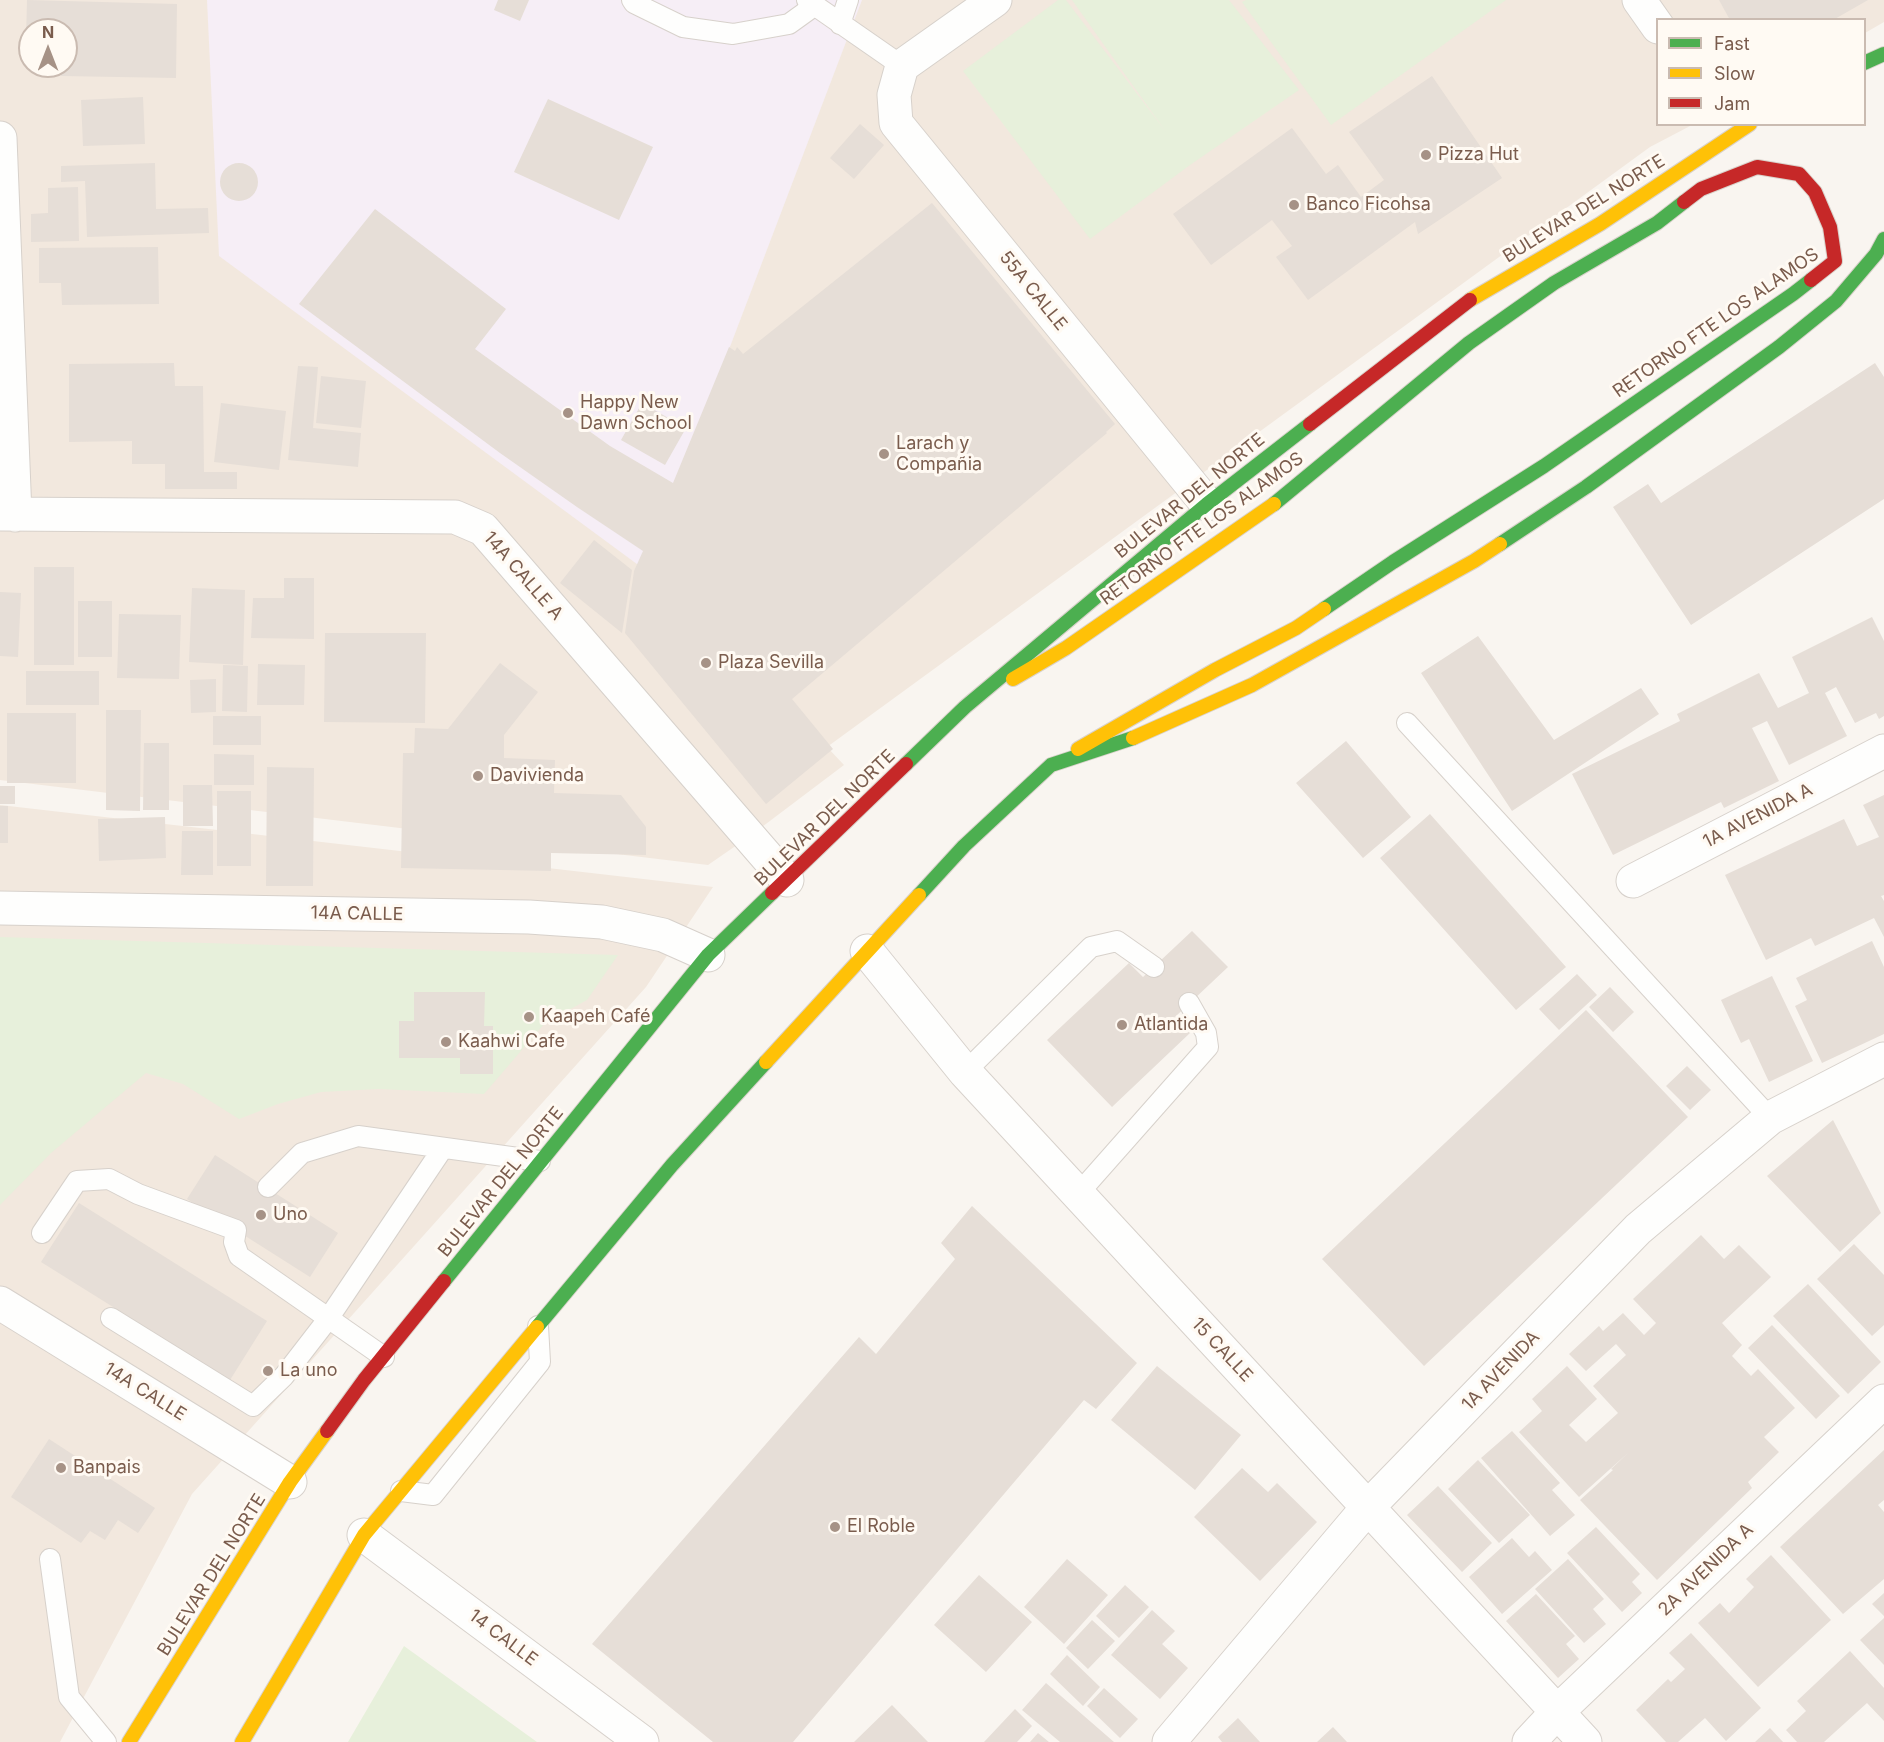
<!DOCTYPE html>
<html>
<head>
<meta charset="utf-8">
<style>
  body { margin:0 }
  #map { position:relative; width:1884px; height:1742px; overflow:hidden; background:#f9f5f0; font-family:Inter,sans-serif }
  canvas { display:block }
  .legend { position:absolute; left:1656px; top:18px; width:210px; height:108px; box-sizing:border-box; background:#fffaf3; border:2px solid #cabbb1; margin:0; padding:8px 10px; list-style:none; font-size:18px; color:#7a5c4d }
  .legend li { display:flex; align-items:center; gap:12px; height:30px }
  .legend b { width:30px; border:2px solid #cabbb1 }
  .north { position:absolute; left:18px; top:18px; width:60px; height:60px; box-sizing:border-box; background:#fffaf3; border:2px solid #cabbb1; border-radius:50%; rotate:0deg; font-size:16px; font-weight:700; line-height:24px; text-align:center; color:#7a5c4d }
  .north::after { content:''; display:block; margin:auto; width:21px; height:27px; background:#a69286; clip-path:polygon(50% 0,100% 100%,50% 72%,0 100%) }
</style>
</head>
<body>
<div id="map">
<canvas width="1884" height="1742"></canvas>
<ul class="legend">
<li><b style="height:8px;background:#4caf50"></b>Fast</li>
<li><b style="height:8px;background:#ffc107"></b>Slow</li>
<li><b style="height:8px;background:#c62828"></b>Jam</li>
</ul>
<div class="north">N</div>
</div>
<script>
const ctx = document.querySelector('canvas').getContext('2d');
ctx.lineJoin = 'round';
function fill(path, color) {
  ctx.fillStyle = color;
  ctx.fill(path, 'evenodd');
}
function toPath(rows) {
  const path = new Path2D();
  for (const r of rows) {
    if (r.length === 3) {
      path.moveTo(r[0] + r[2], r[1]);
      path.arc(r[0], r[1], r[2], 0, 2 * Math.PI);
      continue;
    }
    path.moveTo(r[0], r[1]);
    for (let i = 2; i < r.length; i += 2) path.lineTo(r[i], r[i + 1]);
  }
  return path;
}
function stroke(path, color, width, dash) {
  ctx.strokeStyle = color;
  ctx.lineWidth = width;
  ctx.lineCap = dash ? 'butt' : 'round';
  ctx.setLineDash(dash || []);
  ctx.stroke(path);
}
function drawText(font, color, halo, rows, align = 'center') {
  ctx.font = font + ' Inter,sans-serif';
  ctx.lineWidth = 6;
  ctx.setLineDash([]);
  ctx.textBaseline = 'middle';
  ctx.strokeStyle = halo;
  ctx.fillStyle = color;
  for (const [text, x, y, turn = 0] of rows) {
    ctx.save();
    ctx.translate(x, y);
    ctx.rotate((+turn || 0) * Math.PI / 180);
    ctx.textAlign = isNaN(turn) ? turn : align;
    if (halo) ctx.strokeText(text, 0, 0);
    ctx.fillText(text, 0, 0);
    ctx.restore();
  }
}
fill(toPath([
  [0,0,1884,0,1884,22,1865,33,1864,20,1658,20,1658,124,1692,125,1650,147,827,747,844,765,750,836,708,865,0,780],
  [30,30,66,30,66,66,30,66],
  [0,805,713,887,646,987,192,1494,60,1742,0,1742]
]), '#f2e8de');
fill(toPath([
  [207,0,862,0,645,570,219,256]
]), '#f6eef6');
fill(toPath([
  [1058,0,1066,0,1166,132,1072,0,1229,0,1299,90,1190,165,1090,239,963,71],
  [1246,0,1506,0,1331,125,1242,2],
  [0,937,618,955,587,1000,545,1023,484,1094,379,1089,321,1092,278,1104,239,1119,183,1084,146,1073,51,1153,0,1205],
  [404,1646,537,1742,348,1742]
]), '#e7f0db');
fill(toPath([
  [27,0,177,4,176,78,61,76,62,66,66,66,66,30,30,30,30,41,26,40],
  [498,0,529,0,520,21,494,10],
  [1719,0,1868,0,1833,20,1768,20,1768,18,1765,20,1730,20],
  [1432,76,1502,178,1418,234,1415,222,1308,300,1276,257,1292,246,1272,220,1211,265,1173,214,1292,128,1326,174,1338,165,1361,197,1384,180,1349,132],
  [143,97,145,144,83,146,81,100],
  [548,99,653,147,619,220,514,172],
  [860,124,884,145,854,179,830,158],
  [239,182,19],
  [155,163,156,209,208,208,209,233,87,237,85,181,61,182,61,166],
  [78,187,79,241,31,242,31,214,48,213,48,188],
  [932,203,1115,424,1106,432,1107,433,792,699,833,749,766,804,625,633,634,571,643,551,577,507,500,453,299,304,375,209,506,309,475,349,610,446,673,483,729,347,735,351,737,347,743,354],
  [158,247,159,304,62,305,61,283,39,283,39,248],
  [174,363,175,386,203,386,204,472,237,472,237,489,165,489,165,464,132,464,132,441,69,442,69,364],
  [1875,363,1884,377,1884,499,1691,625,1613,507,1648,484,1661,503],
  [298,366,318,367,313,428,361,433,358,467,288,460],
  [321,376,366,381,361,428,316,423],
  [221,403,286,411,279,470,214,462],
  [642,403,686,428,665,465,621,440],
  [594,540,632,570,622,633,560,583],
  [34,567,74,567,74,665,34,665],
  [284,578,314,578,314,639,251,638,253,598,284,598],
  [192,588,245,590,243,665,189,662],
  [0,592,21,593,18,657,0,656],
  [78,601,112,601,112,657,78,657],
  [119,614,181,615,179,679,117,678],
  [1872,617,1884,641,1884,716,1879,719,1876,713,1855,723,1836,687,1825,693,1847,736,1789,765,1767,721,1752,728,1779,781,1724,808,1721,802,1613,855,1572,774,1680,721,1677,714,1759,673,1778,708,1809,693,1792,657],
  [325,633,426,633,425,723,324,722],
  [1478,636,1554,740,1641,688,1659,714,1512,811,1421,673],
  [500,663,538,692,504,735,504,758,555,760,554,793,621,795,646,827,646,855,551,853,551,871,401,868,403,753,414,753,415,728,448,729],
  [258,664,305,665,304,705,257,705],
  [223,665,248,666,247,712,222,711],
  [26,671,99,671,99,705,26,705],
  [216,679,216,712,191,713,190,680],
  [106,710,141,710,140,811,106,810],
  [7,713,76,713,76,783,7,783],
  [213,716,261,716,261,745,213,745],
  [1346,741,1411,817,1363,858,1296,783],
  [144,743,169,743,169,810,143,810],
  [214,754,254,755,254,785,214,785],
  [267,767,314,768,313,886,266,886],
  [183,785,212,785,213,826,183,826],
  [0,786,15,786,15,804,0,804],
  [217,791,251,791,251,866,217,866],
  [1884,795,1884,895,1881,896,1884,901,1884,937,1874,918,1815,946,1811,938,1766,960,1725,875,1844,819,1857,846,1879,837,1863,805],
  [0,806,8,806,8,843,0,843],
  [1430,814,1566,967,1516,1010,1380,858],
  [165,817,166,858,99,861,98,819],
  [182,831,213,831,213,875,181,875],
  [1192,931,1228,967,1175,1017,1190,1033,1112,1107,1047,1040,1129,963,1143,977],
  [1872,941,1884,967,1884,1034,1822,1063,1795,1006,1807,1000,1796,978],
  [1577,974,1597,995,1559,1030,1539,1009],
  [1772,976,1813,1061,1769,1082,1749,1039,1741,1043,1721,1000],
  [1610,987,1634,1012,1613,1032,1589,1007],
  [414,992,485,992,484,1026,493,1026,493,1074,460,1074,460,1058,399,1058,399,1021,414,1021],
  [1586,1010,1688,1117,1424,1366,1322,1259],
  [1687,1066,1711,1090,1690,1110,1666,1086],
  [1833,1120,1881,1213,1840,1252,1767,1176],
  [215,1155,338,1233,310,1277,187,1199],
  [79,1203,267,1321,230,1380,41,1262],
  [972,1206,1137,1363,1096,1409,1084,1400,793,1742,713,1742,592,1644,859,1337,876,1354,955,1259,941,1243],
  [1701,1235,1724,1259,1739,1245,1771,1277,1722,1323,1742,1345,1732,1356,1751,1376,1758,1369,1795,1408,1764,1437,1779,1452,1748,1482,1752,1488,1657,1580,1580,1500,1613,1470,1611,1469,1628,1453,1579,1497,1519,1432,1542,1411,1532,1399,1567,1366,1597,1399,1569,1425,1586,1442,1618,1413,1593,1386,1626,1355,1616,1344,1586,1371,1569,1354,1599,1326,1603,1331,1623,1313,1644,1335,1656,1323,1633,1299],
  [1854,1244,1884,1275,1884,1325,1872,1336,1817,1279],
  [1808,1284,1881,1362,1848,1394,1773,1316],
  [1772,1325,1840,1396,1816,1419,1748,1348],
  [1157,1366,1241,1435,1195,1490,1111,1420],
  [1512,1431,1560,1483,1552,1490,1575,1515,1550,1536,1481,1458],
  [49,1439,155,1508,138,1533,118,1520,105,1540,90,1531,81,1543,11,1497],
  [1884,1450,1884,1500,1878,1505,1884,1512,1884,1579,1843,1614,1780,1547],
  [1478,1460,1530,1515,1499,1543,1448,1489],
  [1242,1468,1268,1492,1277,1483,1317,1522,1260,1581,1194,1517],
  [1438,1486,1492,1543,1462,1572,1407,1515],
  [1596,1527,1640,1574,1632,1582,1642,1593,1622,1612,1567,1553],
  [1512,1538,1529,1557,1535,1551,1552,1570,1502,1614,1469,1577],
  [1771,1555,1831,1620,1758,1687,1698,1623,1720,1603,1729,1613,1754,1587,1746,1579],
  [1067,1559,1108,1595,1064,1644,1024,1607],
  [1568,1559,1604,1599,1593,1609,1606,1624,1584,1643,1535,1589],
  [979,1575,1032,1622,986,1672,934,1625],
  [1125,1585,1149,1607,1119,1638,1096,1616],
  [1884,1593,1884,1616,1872,1604],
  [1536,1594,1575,1636,1566,1644,1579,1659,1558,1678,1506,1621],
  [1152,1610,1175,1631,1162,1644,1188,1668,1160,1699,1111,1655],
  [1884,1618,1884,1665,1860,1640],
  [1092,1620,1115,1641,1088,1669,1066,1648],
  [1691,1633,1761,1708,1726,1741,1705,1718,1678,1742,1666,1742,1636,1710,1668,1679,1671,1682,1685,1669,1669,1653],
  [1850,1651,1884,1688,1884,1721,1867,1703,1824,1742,1797,1742,1786,1730,1806,1711,1797,1701],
  [1067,1655,1100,1687,1083,1706,1050,1674],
  [1046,1683,1114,1742,1060,1742,1022,1710],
  [1104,1688,1138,1719,1120,1738,1087,1706],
  [892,1705,928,1742,854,1742],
  [1015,1709,1032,1726,1017,1742,984,1742],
  [1238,1718,1260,1742,1222,1742,1218,1737],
  [1333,1727,1347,1742,1317,1742],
  [1770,1728,1783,1742,1755,1742],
  [1038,1733,1049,1742,1030,1742]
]), '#e6ded7');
const lane = toPath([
  [632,0,634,3,683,27,733,34,789,24,814,6],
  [807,0,902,66],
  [840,24,848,0],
  [1407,723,1770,1118],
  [965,1072,1091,947,1117,941,1154,967],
  [268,1187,302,1153,358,1136,540,1161],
  [1078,1194,1208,1047,1206,1033,1189,1003],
  [42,1233,77,1181,109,1179,138,1194,236,1230,234,1242,239,1256,384,1357],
  [111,1318,253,1406,284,1376,328,1319,443,1148],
  [401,1491,433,1495,540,1362,538,1326],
  [50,1559,69,1697,106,1742]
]);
const street = toPath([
  [995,0,902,66,894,95,896,123,1207,504],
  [1639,0,1658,27],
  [0,138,15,515],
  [0,514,455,517,483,529,787,880],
  [1633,881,1884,751],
  [0,908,529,917,602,922,663,935,708,955],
  [867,951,965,1072,1585,1742],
  [0,1303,290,1482],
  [364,1535,642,1742],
  [1169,1742,1368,1507,1638,1229,1770,1118,1884,1059],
  [1529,1742,1557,1712,1884,1401]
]);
const fast = toPath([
  [1864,63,1884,54],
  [1274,504,1469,343,1554,283,1657,223,1684,202],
  [1500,544,1586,487,1779,347,1836,301,1876,254,1884,239],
  [1324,609,1393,562,1544,466,1793,294,1811,280],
  [906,764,965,707,1207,504,1310,424],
  [919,895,964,846,1051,765,1133,738],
  [444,1281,708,955,772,893],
  [537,1327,672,1165,766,1062]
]);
const slow = toPath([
  [1470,300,1600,224,1750,124],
  [1013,679,1066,648,1274,504],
  [1133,738,1252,685,1474,561,1500,544],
  [1078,749,1215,670,1296,628,1324,609],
  [766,1062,919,895],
  [129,1742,290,1482,327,1431],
  [242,1742,364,1535,537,1327]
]);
const jam = toPath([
  [1684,202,1701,189,1757,167,1799,174,1815,192,1830,227,1835,261,1811,280],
  [1310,424,1470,300],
  [772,893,906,764],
  [327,1431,364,1380,444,1281]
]);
stroke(lane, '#d7d1cb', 22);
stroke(street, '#d7d1cb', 35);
stroke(fast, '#d9d2cb', 16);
stroke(slow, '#d9d2cb', 16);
stroke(jam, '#d9d2cb', 16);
stroke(lane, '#fefefd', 20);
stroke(street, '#fefefd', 33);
stroke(fast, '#4caf50', 14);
stroke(slow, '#ffc107', 14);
stroke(jam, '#c62828', 14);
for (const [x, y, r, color] of [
  [1426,155,6,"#a69286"],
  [1294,205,6,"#a69286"],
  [568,413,6,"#a69286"],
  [884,454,6,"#a69286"],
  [706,663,6,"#a69286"],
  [478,776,6,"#a69286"],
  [529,1017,6,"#a69286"],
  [1122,1025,6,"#a69286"],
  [446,1042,6,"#a69286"],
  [261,1215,6,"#a69286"],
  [268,1371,6,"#a69286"],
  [61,1468,6,"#a69286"],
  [835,1527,6,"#a69286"]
]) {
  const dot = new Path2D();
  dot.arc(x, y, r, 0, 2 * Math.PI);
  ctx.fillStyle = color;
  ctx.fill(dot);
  stroke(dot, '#fffaf3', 2);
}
drawText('18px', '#7a5c4d', '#fffaf3', [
  ["Pizza Hut",1438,155],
  ["Banco Ficohsa",1306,205],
  ["Happy New",580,403],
  ["Dawn School",580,424],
  ["Larach y",896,444],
  ["Compañia",896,465],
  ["Plaza Sevilla",718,663],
  ["Davivienda",490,776],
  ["Kaapeh Café",541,1017],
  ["Atlantida",1134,1025],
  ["Kaahwi Cafe",458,1042],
  ["Uno",273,1215],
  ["La uno",280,1371],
  ["Banpais",73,1468],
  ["El Roble",847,1527]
], 'left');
drawText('18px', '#7a5c4d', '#fffaf3', [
  ["BULEVAR DEL NORTE",1584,209,-32],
  ["55A CALLE",1033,291,51],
  ["RETORNO FTE LOS ALAMOS",1716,323,-35],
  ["BULEVAR DEL NORTE",1190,496,-39],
  ["RETORNO FTE LOS ALAMOS",1202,529,-36],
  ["14A CALLE A",523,576,49],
  ["1A AVENIDA A",1758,816,-27],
  ["BULEVAR DEL NORTE",825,818,-44],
  ["14A CALLE",357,914,1],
  ["BULEVAR DEL NORTE",501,1182,-51],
  ["15 CALLE",1222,1350,47],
  ["1A AVENIDA",1501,1371,-46],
  ["14A CALLE",145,1392,32],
  ["2A AVENIDA A",1706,1570,-44],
  ["BULEVAR DEL NORTE",212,1575,-58],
  ["14 CALLE",503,1638,37]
]);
</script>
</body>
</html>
